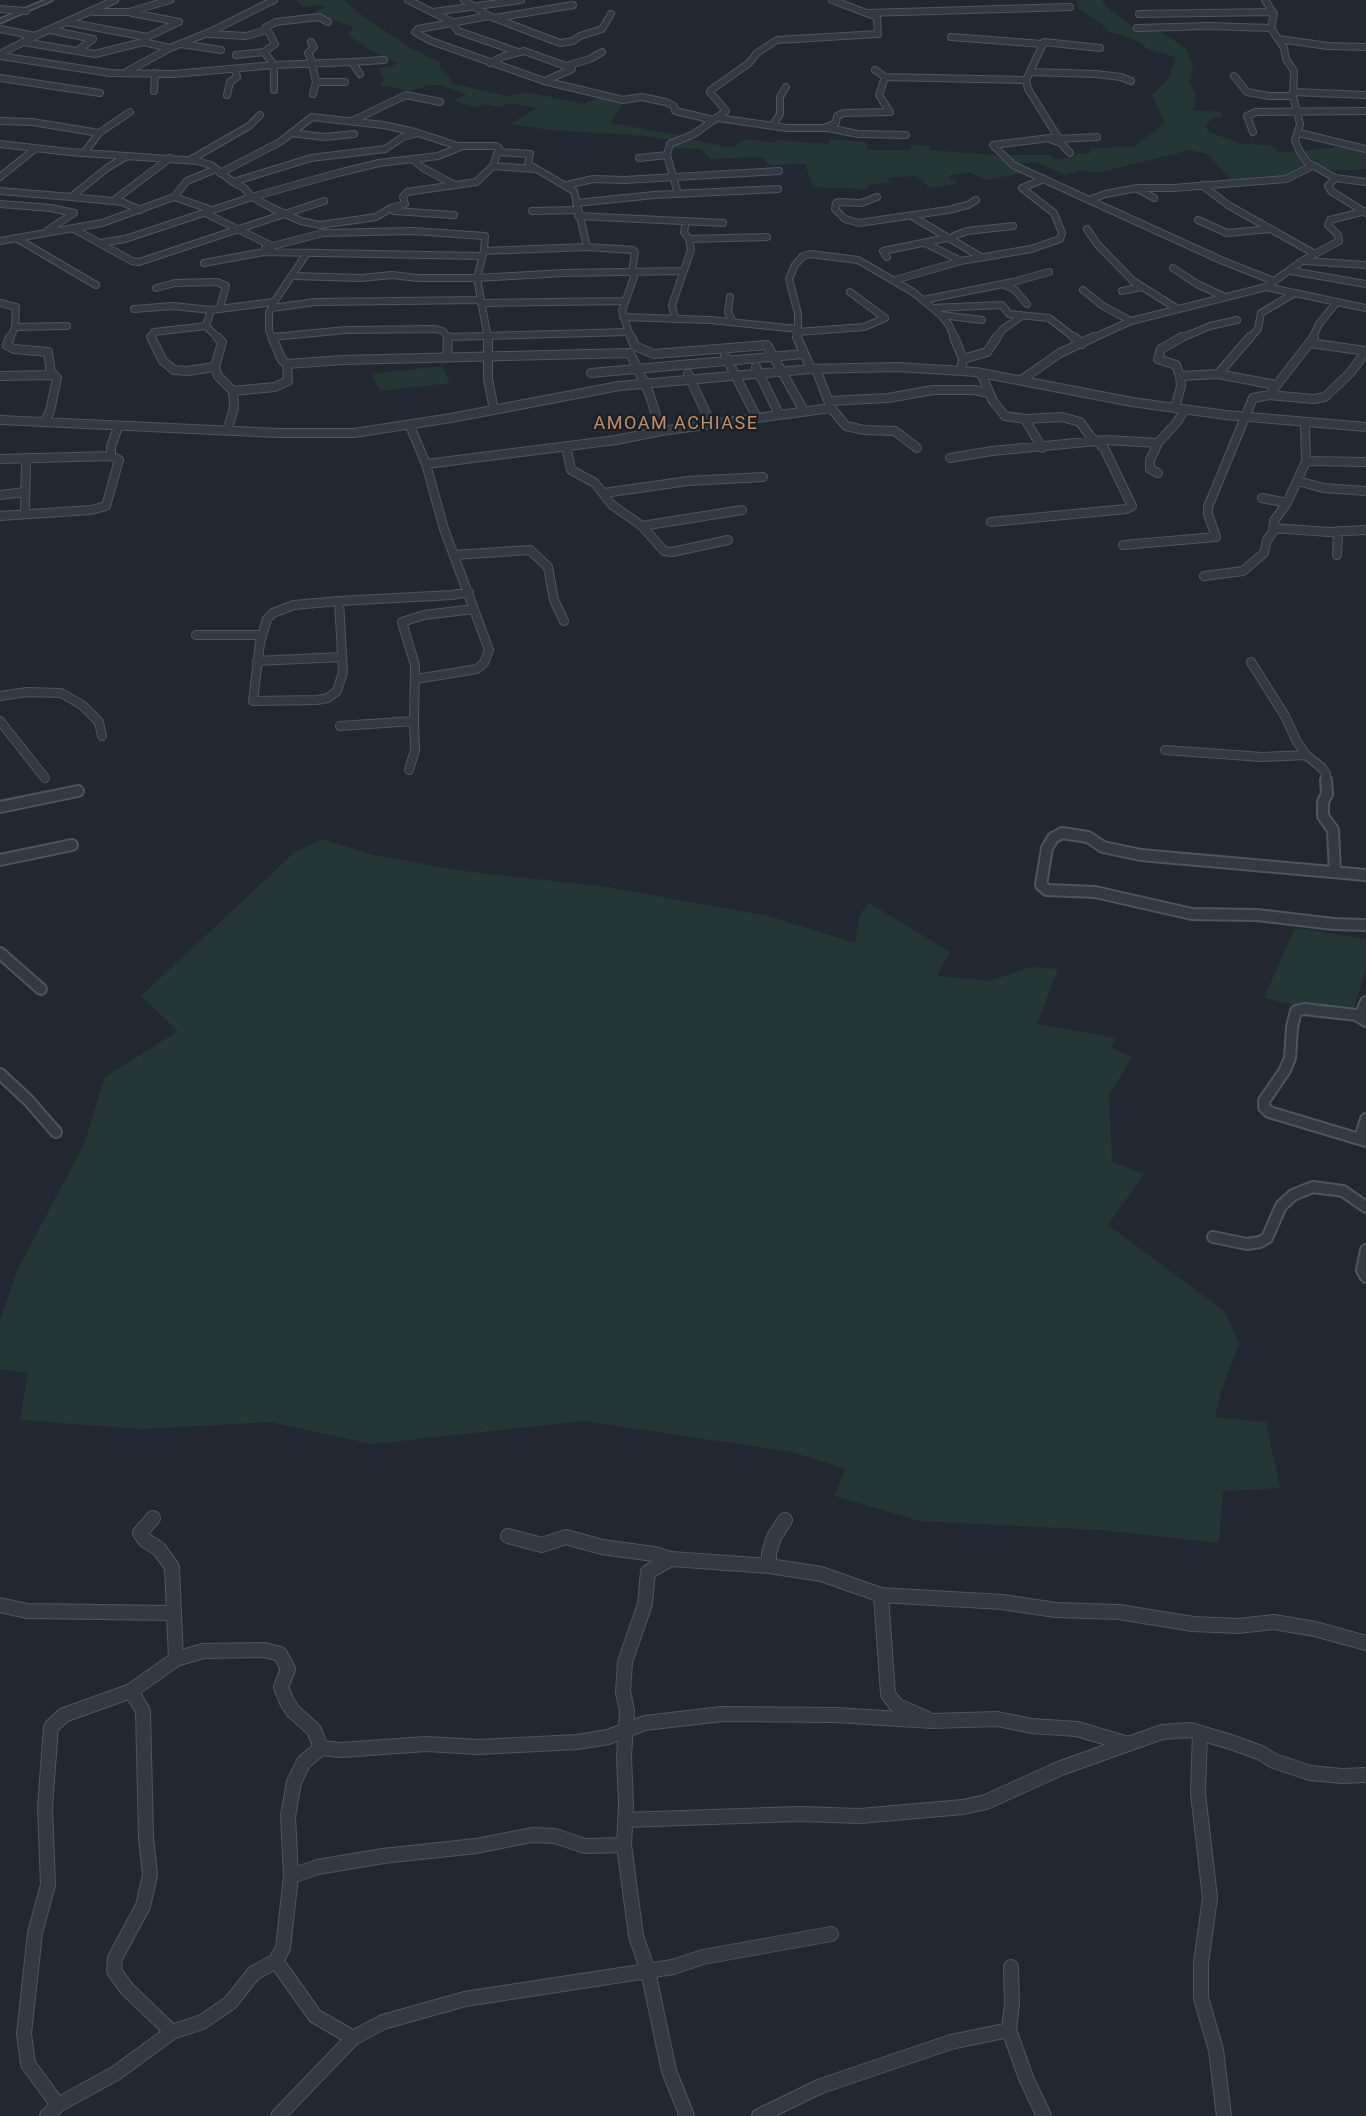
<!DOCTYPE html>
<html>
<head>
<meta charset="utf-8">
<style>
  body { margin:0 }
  canvas { display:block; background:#212832 }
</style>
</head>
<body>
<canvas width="1366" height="2116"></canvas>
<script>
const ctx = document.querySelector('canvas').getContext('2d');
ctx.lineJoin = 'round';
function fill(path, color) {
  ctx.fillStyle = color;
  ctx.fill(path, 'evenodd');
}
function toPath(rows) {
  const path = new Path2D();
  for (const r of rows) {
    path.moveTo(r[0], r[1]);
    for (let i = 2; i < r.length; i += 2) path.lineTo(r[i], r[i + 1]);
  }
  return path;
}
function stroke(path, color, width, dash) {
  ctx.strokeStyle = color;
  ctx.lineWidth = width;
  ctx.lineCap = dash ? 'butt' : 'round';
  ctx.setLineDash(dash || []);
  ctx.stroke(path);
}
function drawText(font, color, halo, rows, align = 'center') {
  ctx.font = font + ' Roboto,sans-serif';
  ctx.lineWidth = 4.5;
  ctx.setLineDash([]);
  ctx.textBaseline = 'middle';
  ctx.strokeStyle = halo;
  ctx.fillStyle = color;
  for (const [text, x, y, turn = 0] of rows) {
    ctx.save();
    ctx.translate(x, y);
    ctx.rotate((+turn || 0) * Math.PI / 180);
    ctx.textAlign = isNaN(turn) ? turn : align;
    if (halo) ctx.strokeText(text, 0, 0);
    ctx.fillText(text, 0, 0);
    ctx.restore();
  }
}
fill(toPath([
  [296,0,344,0,365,18,414,50,440,62,439,67,451,79,451,83,506,96,528,92,583,104,601,97,620,101,622,104,611,123,679,135,672,140,644,136,550,130,510,124,537,108,510,103,498,107,485,104,477,107,453,101,467,94,439,85,430,85,409,91,380,85,384,80,379,68,391,67,397,63,370,50,348,35,354,27,326,18,315,10,325,8,321,5,303,7],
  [1076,0,1103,0,1103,4,1135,29,1157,29,1186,49,1193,65,1190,83,1196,95,1193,110,1220,112,1222,117,1212,118,1205,127,1211,133,1242,144,1270,145,1280,152,1299,151,1309,167,1277,179,1232,181,1207,154,1190,150,1097,173,1081,170,1065,175,1037,162,1015,164,1004,155,1049,155,1054,159,1073,158,1077,154,1091,153,1090,149,1135,146,1165,123,1152,95,1169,78,1176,57,1147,49,1141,43,1125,36,1109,32,1102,24,1078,8],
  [683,138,733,148,745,139,775,143,777,140,829,144,830,139,866,142,868,150,910,150,912,145,929,146,930,150,994,155,1026,172,987,180,969,172,948,176,958,183,931,188,915,176,887,178,892,182,867,185,868,189,813,187,805,164,769,165,762,157,710,159,701,149,674,148],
  [1338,147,1366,151,1366,169,1340,170,1315,167,1317,161,1307,156,1303,151],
  [442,366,450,383,380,391,372,374],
  [322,839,373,855,463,871,607,887,768,916,855,943,860,914,869,903,950,952,937,976,990,981,1031,967,1058,969,1037,1024,1116,1038,1111,1047,1132,1057,1109,1095,1112,1162,1144,1174,1108,1225,1225,1312,1239,1344,1220,1394,1215,1417,1266,1422,1280,1488,1223,1491,1219,1543,1101,1530,920,1521,835,1496,845,1469,793,1452,583,1421,372,1444,270,1422,142,1429,20,1420,28,1373,0,1369,0,1321,17,1271,84,1144,105,1077,178,1031,141,996,295,852],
  [1295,928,1366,939,1366,969,1351,1017,1264,998]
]), '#253636');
const minorFar3 = toPath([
  [408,0,452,22,458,31,518,52],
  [464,0,489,16,560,43,573,41,580,36,602,29,611,14],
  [1265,0,1274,14,1271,28,1284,48,1286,59,1294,71,1293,96,1300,124,1295,141,1299,150,1307,162,1335,178,1366,182],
  [0,9,26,11],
  [94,12,129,12,170,0],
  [433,12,521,0],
  [132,13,179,22],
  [867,13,1070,7],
  [1139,14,1272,12],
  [489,16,418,29,415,32,431,41,544,81,623,100,641,97,666,102,674,106,675,111,714,120],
  [495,18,573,5],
  [66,22,147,37,143,42,170,48,212,31,274,0],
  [1137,28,1209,26,1271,28],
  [0,29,35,36,0,54],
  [50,30,93,39,77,51],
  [209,34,246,36,267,30],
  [35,36,115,0],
  [147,37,179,22],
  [951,37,1043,44],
  [1278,39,1328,46,1366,47],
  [23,42,95,54,143,42],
  [311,42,314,47,308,53,313,64],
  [181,44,221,50],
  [236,55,264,52],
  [0,56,110,73,174,74,274,65,352,62,360,74],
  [352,62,384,60],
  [490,63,504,56,524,51,566,66,590,59,602,52],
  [312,64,316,82,313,94],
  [128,71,170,48],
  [1030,72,1096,74,1121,77,1131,81],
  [1234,76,1247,92,1269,96,1293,96],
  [885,77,1026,80],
  [0,78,100,93],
  [545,81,572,69,567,66],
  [316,82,345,82],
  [274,90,274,65,264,52,275,44,266,27,276,22,319,17,328,22],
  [154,91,155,73],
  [1293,92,1366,95],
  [227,95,230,82,237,77,235,69],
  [718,118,787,128,828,128,858,134,906,135],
  [0,121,32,122,99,133,84,153],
  [352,121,406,95,440,102],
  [773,125,780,114,780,97,786,87],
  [824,128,836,123,837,116,844,113,890,112,879,95,885,77,875,70],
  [1253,132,1247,116,1256,112,1366,111],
  [99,133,130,112],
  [291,133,324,137,354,134],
  [1299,133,1366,149],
  [1057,139,1097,137],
  [1052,140,1061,143,1070,153],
  [0,144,69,152,197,161,211,165,233,182,311,158,385,149,403,137,418,133,458,146,496,146,499,148,493,166,535,169],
  [498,152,530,154,528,164,574,191,587,247],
  [639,158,667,155],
  [412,159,423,168,453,184],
  [190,160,249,126,260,115],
  [220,173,280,142,312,117,383,125,415,132],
  [0,177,36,148],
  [1335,178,1328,186,1331,191,1366,213],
  [233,182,244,188,252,197,272,208,301,221,320,225,376,217,391,208,405,204,403,197,407,192,476,182,493,166],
  [567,185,593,179,624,180,779,171],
  [1202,185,1228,205,1315,254],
  [1138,189,1154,198],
  [0,191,71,197,107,168,127,156],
  [678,194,667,155,670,144,694,134,726,111,710,92,711,90,749,63,757,53,777,40,878,34,877,17,832,0],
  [71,197,122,202,140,210],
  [174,197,212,210],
  [877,197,861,203,839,202,836,203,835,209,845,219,859,223,948,210,968,205,976,200],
  [1089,200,1013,165,993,145,1058,137,1028,89,1026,80,1044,42,1100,48],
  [113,201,170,158],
  [576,203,654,195,778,189],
  [0,204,51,208,74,213,48,230],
  [394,211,454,215],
  [532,211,577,210],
  [205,213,272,246],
  [578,216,723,223],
  [913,217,981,257],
  [1198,220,1227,233,1270,229],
  [74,229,132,261,139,262,324,201],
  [1087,229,1097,244,1133,281,1176,308],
  [16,238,96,285],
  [689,239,767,237],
  [952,240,954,236,967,231,1013,226],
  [0,241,102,223,174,197,187,181,216,169],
  [100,243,125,239,252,197,338,173,379,163,438,156,463,146],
  [925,243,961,261],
  [484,251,587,247,633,250,635,252,632,272,634,277,622,311,631,339],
  [481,256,264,252,265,248,323,233,413,231,485,236,484,251,477,278,488,339],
  [887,257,883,251,947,238],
  [1305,261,1366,265],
  [204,263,264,252],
  [1173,268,1197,284,1225,297],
  [1291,271,1366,284],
  [294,276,361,278,392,275,418,278,477,278,564,273,682,271],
  [895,280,961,261,1031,249,1060,239,1062,233,1054,213,1022,188,1044,179],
  [1274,281,1223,261,1089,200,1105,194,1137,188,1173,188,1286,179,1312,166],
  [1003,284,1015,290,1027,304],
  [1266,287,1366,308],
  [156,288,175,283,217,282,226,286,220,307],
  [1083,290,1103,306,1131,321],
  [1122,291,1142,287],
  [730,297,728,312,733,322],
  [923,300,1013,282,1049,272],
  [274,302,307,253],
  [0,303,16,307,15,327],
  [481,303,624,301],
  [272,308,269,312,269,331,273,339],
  [933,308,1002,305,1009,314,1049,318,1076,339],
  [134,309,173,306,211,310],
  [941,315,982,320],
  [623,317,710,320,798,329],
  [675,318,672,305,691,250,689,239,684,232,686,221],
  [797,332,864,327,885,318,850,292],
  [273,337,346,330,436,329,443,331,448,339],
  [448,337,628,332],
  [10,339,15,327,67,326],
  [151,339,154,332,206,326],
  [219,339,206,326,211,310,274,302,272,308,315,302,481,300],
  [798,339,798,314,789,279,795,265,803,256,810,254,858,260,913,292,941,315,949,325,955,339],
  [996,339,1002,330,1022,316],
  [1091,339,1131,321,1266,287,1302,261,1339,241,1338,235,1328,225,1330,220,1366,211],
  [1179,339,1210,326,1237,320],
  [1249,339,1258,329,1261,313,1293,294],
  [1312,339,1319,324,1336,303]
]);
const minorFar2 = toPath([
  [10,337,7,345,14,349,48,352,51,374],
  [151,337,163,361,174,370,187,371,215,367],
  [217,337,222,342,215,367,218,376,233,391,234,408,227,431],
  [488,337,488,379,494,410],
  [631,337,635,346,654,354,767,345,804,411],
  [797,337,811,369],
  [954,337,963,359,961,370],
  [1074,337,1082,344],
  [1310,343,1366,351],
  [630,353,649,393,661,431],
  [725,355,757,418],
  [447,357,448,337],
  [963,359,987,352,997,337],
  [287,364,343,360,630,353],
  [756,367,779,414],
  [816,369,831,408,846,426,864,430,895,431,917,448],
  [591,373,804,354],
  [981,373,993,401,1005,416,1025,419,1062,417,1080,422,1090,436,1104,448,1132,506,1126,509,991,522],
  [688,374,712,426],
  [1218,374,1250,337],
  [0,376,54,375,57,378,50,411,45,421],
  [1180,376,1218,374,1276,385],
  [1021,380,1060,353,1094,337],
  [233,391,275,387,288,381,287,364,282,360,272,337],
  [1269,395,1314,337],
  [829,401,888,398,933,390,974,390,989,393],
  [1175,408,1181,386,1180,376,1176,365,1158,359,1161,349,1182,337],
  [1025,419,1042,448],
  [0,420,278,433,354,433,451,418,619,386,811,369,898,367,976,372,1132,402,1226,415,1366,427],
  [410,426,426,464,444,529,489,650,484,663,477,669,416,679],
  [566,446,571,470,595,483,612,505,642,526,664,551,672,552,728,540],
  [950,458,992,451,1107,440,1158,443],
  [0,459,111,456,111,447,118,427],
  [1306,461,1366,462],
  [426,464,616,440,661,431,831,408],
  [1158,473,1150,469,1150,460,1158,443,1177,422,1185,409],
  [1298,481,1323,488,1366,491],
  [604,493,688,481,763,477],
  [0,495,25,492],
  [1287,503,1306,461,1305,424],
  [25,513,26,458],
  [0,516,91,510,106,506,119,460,111,456],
  [642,526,742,510],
  [1273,528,1329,532,1366,530],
  [1123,545,1216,537,1208,514,1208,507,1253,398,1269,395,1314,399,1325,397,1350,373,1366,352],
  [454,555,530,550,548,567,554,600,564,621],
  [1337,555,1338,531],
  [1204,576,1243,571,1264,553,1267,540,1273,532,1274,521,1287,503,1262,498],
  [339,601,343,672,337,691,328,698,317,700,253,701,260,643,267,619,273,613,294,605,339,601],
  [339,601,452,595,469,592],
  [196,635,262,635],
  [257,661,342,657],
  [1251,662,1285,716,1297,742,1306,755,1322,768,1326,774,1326,781],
  [0,696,27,692,61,693,82,705,99,722,102,736],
  [0,721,45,778],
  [340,726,414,721,415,665,402,622,424,615,474,609],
  [1165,750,1262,757,1306,755],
  [409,770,415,750,414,721]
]);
const minorFar1 = toPath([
  [1326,780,1327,794,1323,802,1323,816,1333,830,1335,872],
  [0,807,78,791],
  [0,860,72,845],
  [1366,875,1141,855,1103,847,1088,837,1062,833,1053,838,1047,848,1041,885,1047,890,1095,892,1192,914,1257,915,1334,924,1366,925],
  [0,953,41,989],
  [1360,1016,1366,1002],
  [1366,1021,1356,1015,1304,1009,1296,1011,1292,1027,1290,1058,1285,1070,1264,1101,1264,1107,1269,1112,1366,1141],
  [0,1074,28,1100,56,1132],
  [1360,1139,1366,1119],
  [1213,1237,1247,1244,1260,1242,1267,1238,1281,1206,1293,1195,1313,1187,1343,1191,1366,1207],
  [1366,1250,1362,1270,1366,1277]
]);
const minor = toPath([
  [153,1518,140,1533,145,1540,159,1549,172,1567,176,1659],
  [508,1536,542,1545,566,1537,602,1547,654,1554,671,1559],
  [769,1566,769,1553,774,1537,785,1520],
  [0,1605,27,1611,173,1613],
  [131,1691,143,1711,146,1838,150,1875,143,1906,115,1958,114,1971,127,1989,172,2032],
  [1200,1733,1198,1793,1210,1898,1201,1963,1201,1998,1216,2050,1224,2116],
  [1128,1744,1077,1729,1032,1726,997,1719,932,1721,896,1705,888,1694,881,1595,1002,1602,1056,1610,1119,1612,1193,1624,1238,1626,1274,1622,1315,1629,1366,1643],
  [625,1820,799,1814,860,1816,963,1807,986,1802,1061,1768,1162,1732,1190,1730,1231,1742,1261,1753,1274,1761,1310,1773,1342,1776,1366,1775],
  [291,1876,318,1867,383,1856,476,1846,532,1835,555,1836,585,1846,624,1845],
  [276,1961,315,2016,353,2038],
  [1011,1967,1012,2003,1009,2030,1026,2078,1044,2116],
  [58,2105,28,2064,24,2034,35,1933,48,1885,45,1807,51,1727,64,1715,131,1691,176,1659,203,1651,265,1650,280,1654,288,1669,281,1687,287,1702,293,1711,314,1730,321,1748,341,1750,426,1744,479,1747,577,1742,608,1737,645,1723,722,1714,835,1715,932,1721],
  [47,2116,58,2105,116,2073,172,2032,202,2022,230,2003,254,1973,276,1961,283,1948,291,1876,288,1816,294,1782,304,1762,321,1748],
  [278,2116,353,2038,383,2022,465,1999,673,1967,703,1957,831,1934],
  [687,2116,669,2071,648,1971,636,1936,624,1845,626,1804,624,1757,627,1711,623,1692,625,1662,645,1604,648,1572,671,1559,769,1566,821,1574,881,1595],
  [759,2116,821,2086,951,2042,1009,2030]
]);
const tertiary = toPath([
  [45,0,53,0,0,23,0,19,45,0]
]);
stroke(minorFar3, '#4e555e', 8);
stroke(minorFar2, '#4e555e', 10);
stroke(minorFar1, '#4e555e', 14);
stroke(minor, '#4e555e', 16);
stroke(tertiary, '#4e555e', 3);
stroke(minorFar3, '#343a43', 6);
stroke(minorFar2, '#343a43', 8);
stroke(minorFar1, '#343a43', 10);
stroke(minor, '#343a43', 14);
fill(tertiary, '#343a43');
ctx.letterSpacing = '1.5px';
drawText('18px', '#c68d63', '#191f28', [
  ["AMOAM ACHIASE",676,424]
]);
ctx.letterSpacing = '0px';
</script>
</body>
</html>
